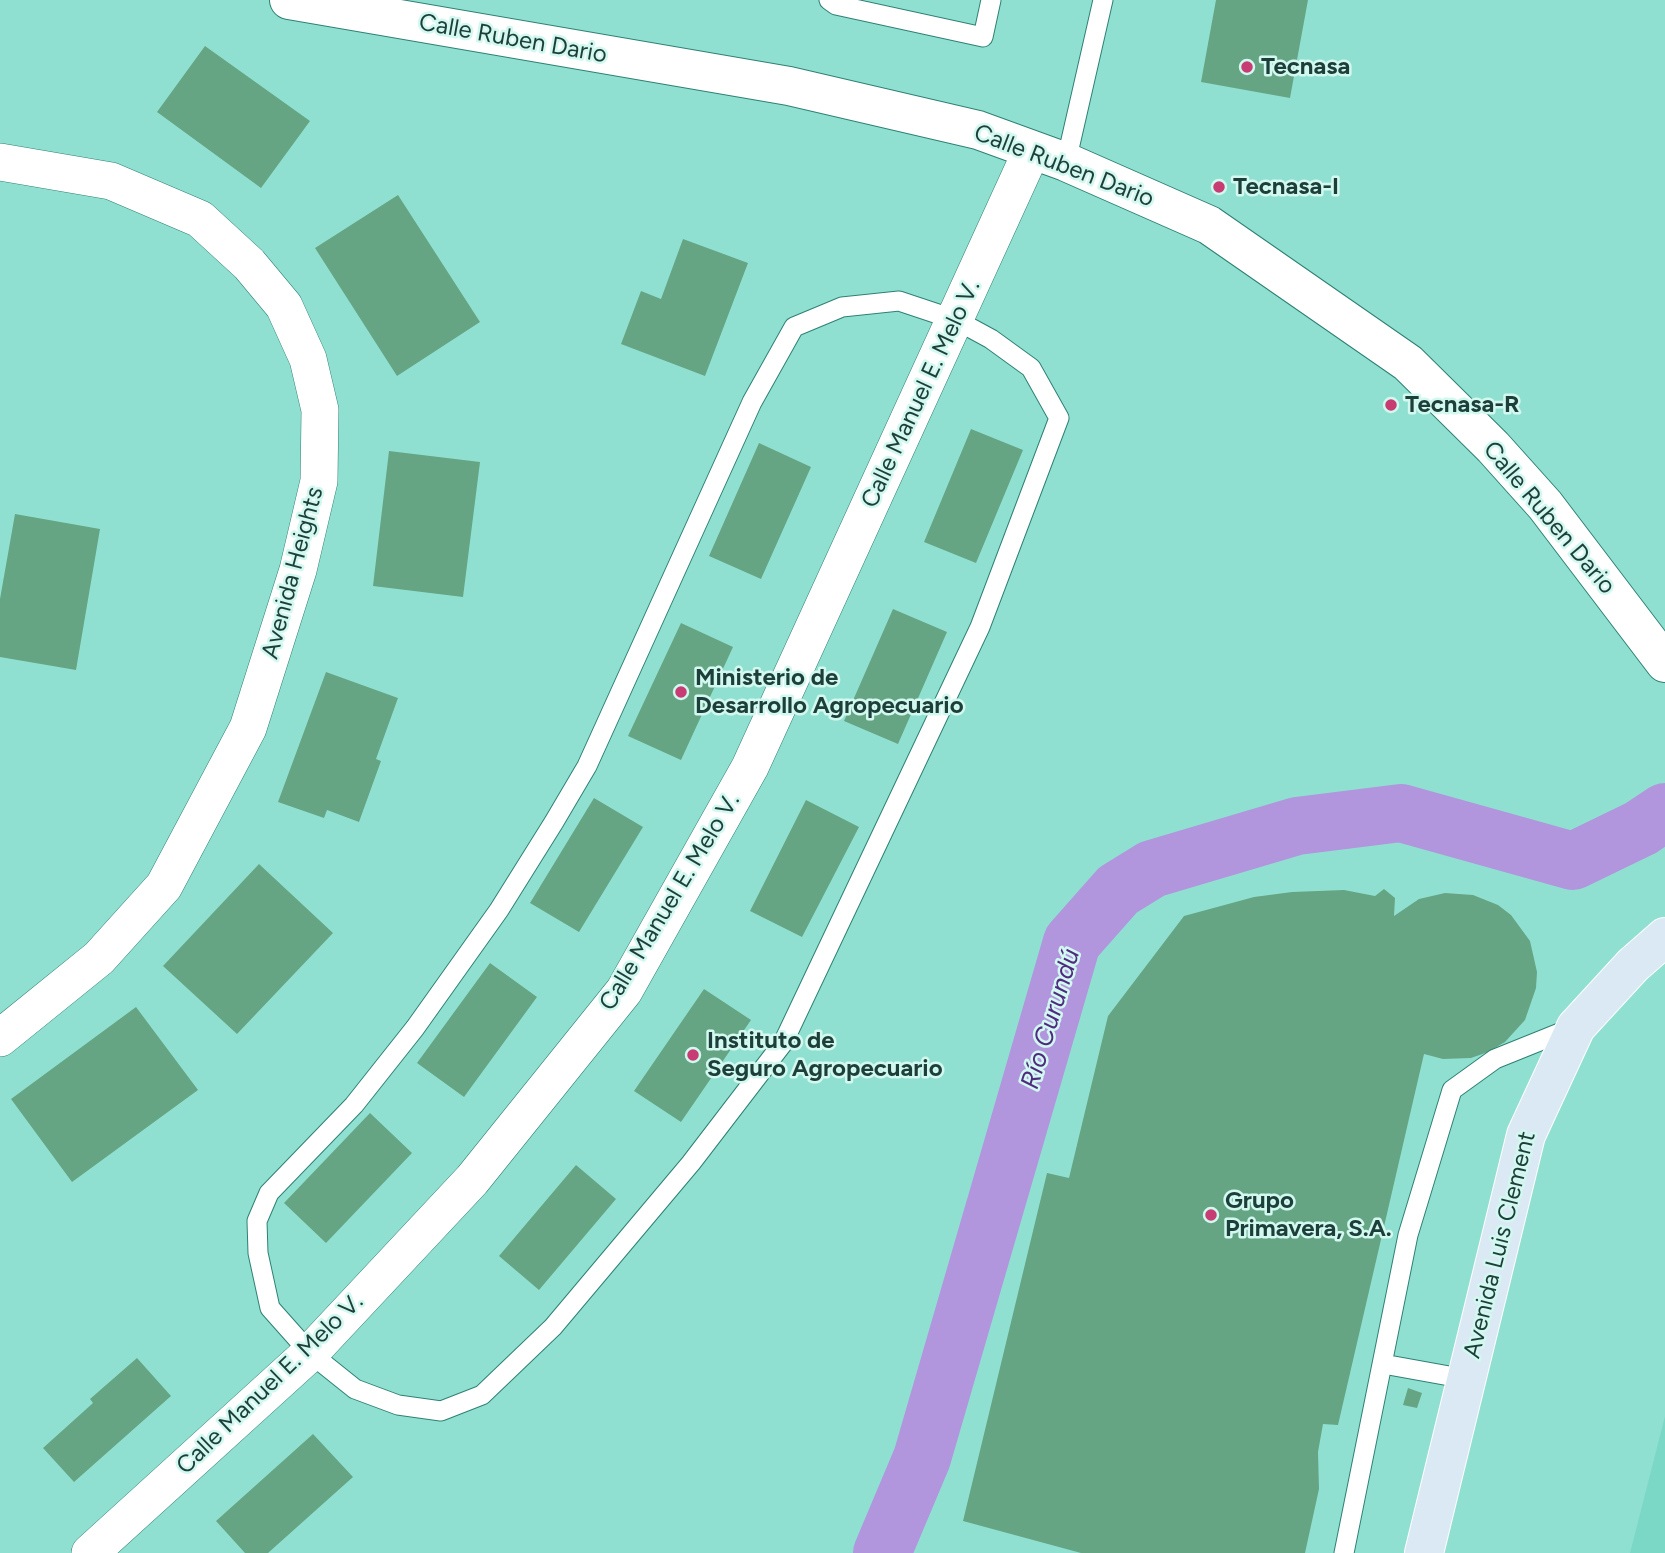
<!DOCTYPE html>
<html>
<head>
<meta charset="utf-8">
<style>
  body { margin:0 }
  canvas { display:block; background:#90e0d1 }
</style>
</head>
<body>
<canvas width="1665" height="1553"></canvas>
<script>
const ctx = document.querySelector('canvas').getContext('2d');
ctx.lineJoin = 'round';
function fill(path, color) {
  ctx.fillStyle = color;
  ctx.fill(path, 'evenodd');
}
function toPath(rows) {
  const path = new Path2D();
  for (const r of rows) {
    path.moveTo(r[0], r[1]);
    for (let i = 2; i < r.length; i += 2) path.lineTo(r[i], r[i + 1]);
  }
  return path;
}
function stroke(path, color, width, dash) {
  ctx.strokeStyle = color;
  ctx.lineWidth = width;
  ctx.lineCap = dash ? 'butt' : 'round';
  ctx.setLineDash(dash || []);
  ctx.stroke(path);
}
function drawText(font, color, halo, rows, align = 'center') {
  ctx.font = font + ' Figtree,sans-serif';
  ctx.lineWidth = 5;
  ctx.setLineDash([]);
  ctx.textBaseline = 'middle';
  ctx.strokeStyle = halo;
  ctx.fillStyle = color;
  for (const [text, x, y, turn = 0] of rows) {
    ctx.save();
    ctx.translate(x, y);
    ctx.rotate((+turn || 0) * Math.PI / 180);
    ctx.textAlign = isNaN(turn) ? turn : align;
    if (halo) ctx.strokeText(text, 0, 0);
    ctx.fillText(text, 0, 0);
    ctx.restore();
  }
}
fill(toPath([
  [1665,1416,1665,1553,1630,1553]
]), '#7bd8c7');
stroke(toPath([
  [882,1553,922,1458,1072,942,1118,890,1152,869,1297,826,1401,813,1573,861,1641,828,1665,812]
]), '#b196de', 58);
fill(toPath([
  [1216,0,1308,0,1290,98,1201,82],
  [205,46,310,121,261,188,157,112],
  [398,195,480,322,397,376,315,248],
  [683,239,748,263,705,376,621,344,641,291,661,299],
  [971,429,1023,450,976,563,924,542],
  [759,443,811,467,761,579,709,556],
  [389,451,480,462,463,597,373,586],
  [15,514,100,529,76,670,0,657,0,599],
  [893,609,947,632,898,744,844,721],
  [681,623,733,647,681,760,628,736],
  [326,672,398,698,376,759,381,761,359,822,327,810,324,818,278,802],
  [594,798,643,827,579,932,530,903],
  [806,800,859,827,802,937,750,911],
  [259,864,333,933,237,1034,163,966],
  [1384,889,1395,898,1394,916,1419,899,1445,893,1473,895,1498,905,1511,915,1530,941,1537,972,1536,988,1525,1020,1505,1042,1488,1052,1471,1058,1443,1059,1424,1054,1338,1425,1323,1424,1318,1452,1319,1489,1305,1553,1081,1553,963,1521,1047,1173,1069,1178,1108,1016,1184,916,1254,897,1292,892,1344,890,1375,896],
  [490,963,537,997,464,1097,417,1063],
  [704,989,751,1020,681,1122,634,1091],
  [136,1007,198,1090,72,1182,11,1099],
  [370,1113,412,1153,326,1243,284,1203],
  [576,1165,616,1199,539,1290,499,1256],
  [137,1358,171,1396,74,1482,43,1448,93,1403,90,1399],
  [1408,1388,1422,1393,1417,1408,1403,1405],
  [313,1434,353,1477,268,1553,245,1553,216,1521]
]), '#65a584');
const service = toPath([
  [829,0,836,5,983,37,991,0],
  [1066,162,1103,0],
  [899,301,956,320,991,339,1031,368,1059,418,980,627,783,1043,691,1163,553,1327,482,1395,441,1411,398,1405,355,1389,310,1353,270,1308,258,1253,257,1221,269,1193,354,1105,415,1028,499,910,554,822,587,766,752,402,794,327,842,307,899,301],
  [1383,1364,1466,1379],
  [1344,1553,1408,1235,1452,1090,1495,1059,1572,1028]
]);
const minor = toPath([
  [0,162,111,181,200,219,249,264,284,306,308,359,320,410,319,481,298,570,248,728,164,886,99,958,0,1038],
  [90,1553,310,1353,472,1180,624,991,750,767,1032,150]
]);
const tertiary = toPath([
  [289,0,789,86,978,130,1066,162,1209,225,1408,363,1493,447,1545,505,1665,663]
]);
const primary = toPath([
  [1424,1553,1526,1135,1576,1027,1633,965,1665,937]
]);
stroke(service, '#2e8174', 21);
stroke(minor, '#2e8174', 38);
stroke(tertiary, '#2e8174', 40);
stroke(primary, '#fff', 40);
stroke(service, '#fff', 19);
stroke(minor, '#fff', 37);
stroke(tertiary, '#fff', 38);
stroke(primary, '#dae9f4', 38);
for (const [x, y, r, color] of [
  [1247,67,7,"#c73c72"],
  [1219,187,7,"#c73c72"],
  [1391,405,7,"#c73c72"],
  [681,692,7,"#c73c72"],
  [693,1055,7,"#c73c72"],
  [1211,1215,7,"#c73c72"]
]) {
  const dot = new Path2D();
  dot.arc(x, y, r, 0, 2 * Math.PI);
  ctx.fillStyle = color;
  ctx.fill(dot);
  stroke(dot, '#d2f8f0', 2.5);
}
drawText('24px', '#1d3f39', '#d2f8f0', [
  ["Calle Ruben Dario",513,39,10],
  ["Calle Ruben Dario",1064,166,21],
  ["Calle Manuel E. Melo V.",921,394,-65],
  ["Calle Ruben Dario",1549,518,50],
  ["Avenida Heights",293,573,-75],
  ["Calle Manuel E. Melo V.",670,902,-59],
  ["Avenida Luis Clement",1500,1245,-76],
  ["Calle Manuel E. Melo V.",270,1384,-44]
]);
drawText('bold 24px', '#1d3f39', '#d2f8f0', [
  ["Tecnasa",1261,67],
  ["Tecnasa-I",1233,187],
  ["Tecnasa-R",1405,405],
  ["Ministerio de",695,678],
  ["Desarrollo Agropecuario",695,706],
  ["Instituto de",707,1041],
  ["Seguro Agropecuario",707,1069],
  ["Grupo",1225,1201],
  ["Primavera, S.A.",1225,1229]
], 'left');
drawText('italic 26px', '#502a7e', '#d2f8f0', [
  ["Río Curundú",1051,1019,-73]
]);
</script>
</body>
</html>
